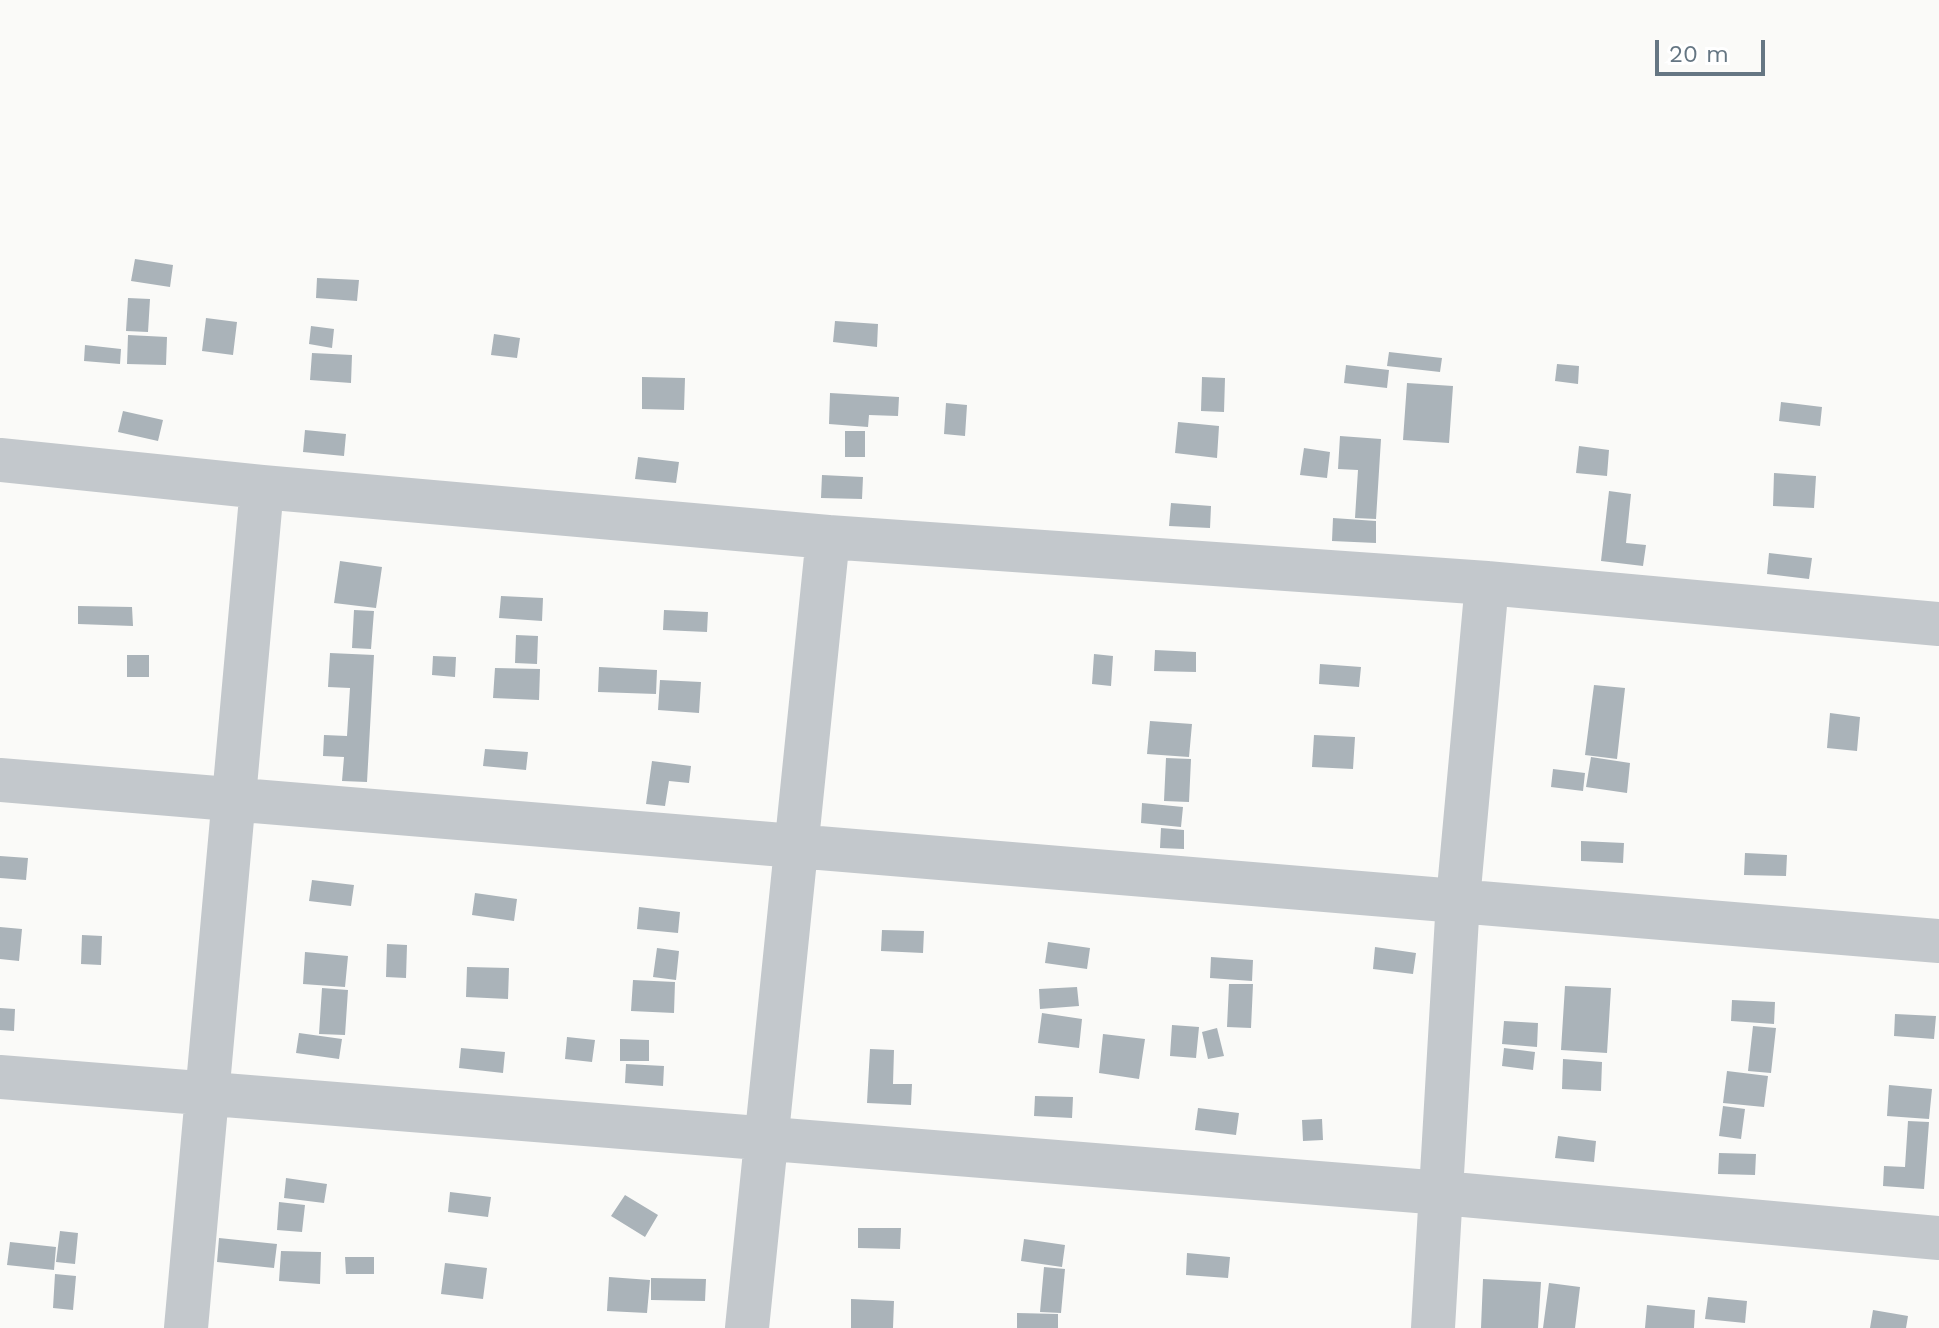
<!DOCTYPE html>
<html>
<head>
<meta charset="utf-8">
<style>
  body { margin:0 }
  #map { position:relative; width:1939px; height:1328px; overflow:hidden; background:#fafaf8; font-family:"Work Sans",sans-serif }
  canvas { display:block }
  .scale { position:absolute; left:1655px; top:40px; width:110px; height:36px; box-sizing:border-box; border:4px solid #657683; border-top:0; padding-left:10px; font-size:24px; line-height:28px; white-space:nowrap; color:#657683; -webkit-text-stroke:6px #fff; paint-order:stroke }
</style>
</head>
<body>
<div id="map">
<canvas width="1939" height="1328"></canvas>
<div class="scale">20 m</div>
</div>
<script>
const ctx = document.querySelector('canvas').getContext('2d');
ctx.lineJoin = 'round';
function fill(path, color) {
  ctx.fillStyle = color;
  ctx.fill(path, 'evenodd');
}
function toPath(rows) {
  const path = new Path2D();
  for (const r of rows) {
    path.moveTo(r[0], r[1]);
    for (let i = 2; i < r.length; i += 2) path.lineTo(r[i], r[i + 1]);
  }
  return path;
}
function stroke(path, color, width, dash) {
  ctx.strokeStyle = color;
  ctx.lineWidth = width;
  ctx.lineCap = dash ? 'butt' : 'round';
  ctx.setLineDash(dash || []);
  ctx.stroke(path);
}
fill(toPath([
  [135,259,173,265,170,287,131,281],
  [317,278,359,280,357,301,316,298],
  [128,298,150,299,148,332,126,331],
  [206,318,237,322,233,355,202,351],
  [835,321,878,324,877,347,833,342],
  [311,326,334,329,332,348,309,344],
  [494,334,520,338,517,358,491,355],
  [128,335,167,337,166,365,127,364],
  [85,345,121,349,120,364,84,361],
  [1389,352,1442,358,1440,372,1387,366],
  [312,353,352,355,351,383,310,380],
  [1557,364,1579,366,1578,384,1555,381],
  [1346,365,1389,370,1387,388,1344,383],
  [642,377,685,378,684,410,642,409],
  [1202,377,1225,378,1224,412,1201,411],
  [1407,383,1453,386,1449,443,1403,440],
  [830,393,899,397,898,416,869,415,868,427,829,424],
  [1781,402,1822,407,1820,426,1779,421],
  [946,403,967,405,965,436,944,434],
  [123,411,163,420,158,441,118,432],
  [1178,422,1219,426,1217,458,1175,453],
  [305,430,346,434,344,456,303,452],
  [845,431,865,431,865,457,845,457],
  [1340,436,1381,439,1376,519,1355,518,1358,470,1338,469],
  [1579,446,1609,450,1607,476,1576,473],
  [1304,448,1330,452,1327,478,1300,475],
  [638,457,679,462,676,483,635,479],
  [1774,473,1816,476,1814,508,1773,506],
  [822,475,863,477,862,499,821,498],
  [1609,491,1631,494,1626,543,1646,545,1643,566,1601,561],
  [1171,503,1211,506,1210,528,1169,526],
  [1333,518,1376,521,1376,543,1332,541],
  [1769,553,1812,558,1809,579,1767,574],
  [340,561,382,567,376,608,334,603],
  [501,596,543,598,542,621,499,618],
  [78,606,132,607,133,626,78,624],
  [354,610,374,611,371,649,352,648],
  [664,610,708,612,707,632,663,630],
  [516,635,538,636,537,664,515,663],
  [1155,650,1196,652,1196,672,1154,671],
  [330,653,374,655,367,782,342,781,344,757,323,756,324,735,347,736,350,688,328,687],
  [1094,654,1113,656,1111,686,1092,684],
  [127,655,149,655,149,677,127,677],
  [433,656,456,657,455,677,432,675],
  [1320,664,1361,667,1359,687,1319,684],
  [599,667,657,670,656,694,598,692],
  [495,668,540,669,539,700,493,698],
  [660,680,701,682,699,713,658,710],
  [1594,685,1625,688,1617,759,1585,755],
  [1830,713,1860,717,1857,751,1827,748],
  [1150,721,1192,724,1189,757,1147,754],
  [1314,735,1355,737,1353,769,1312,767],
  [485,749,528,752,526,770,483,766],
  [1591,757,1630,763,1627,793,1586,787],
  [1166,758,1191,759,1189,802,1164,801],
  [652,761,691,766,689,783,669,781,665,806,646,804],
  [1553,769,1585,773,1583,791,1551,787],
  [1142,803,1183,807,1181,827,1141,823],
  [1161,828,1184,830,1184,849,1160,848],
  [1581,841,1624,843,1623,863,1581,861],
  [1745,853,1787,855,1786,876,1744,875],
  [0,856,28,858,26,880,0,878],
  [312,880,354,885,351,906,309,901],
  [475,893,517,899,514,921,472,915],
  [639,907,680,912,678,933,637,929],
  [0,927,22,929,19,961,0,959],
  [882,930,924,931,923,953,881,951],
  [82,935,102,936,101,965,81,964],
  [1048,942,1090,948,1087,969,1045,963],
  [387,944,407,945,406,978,386,977],
  [1375,947,1416,953,1413,974,1373,969],
  [657,948,679,951,676,980,653,977],
  [305,952,348,956,345,987,303,984],
  [1211,957,1253,960,1252,981,1210,978],
  [467,967,509,968,508,999,466,997],
  [633,980,675,982,674,1013,631,1011],
  [1229,984,1253,984,1251,1028,1227,1027],
  [1565,986,1611,988,1607,1053,1561,1050],
  [1077,987,1079,1006,1040,1009,1039,989],
  [322,988,348,990,345,1035,319,1034],
  [1732,1000,1775,1002,1774,1024,1731,1021],
  [0,1008,15,1009,14,1031,0,1030],
  [1042,1013,1082,1019,1079,1048,1038,1043],
  [1895,1014,1936,1016,1934,1039,1894,1036],
  [1504,1021,1538,1023,1537,1047,1502,1044],
  [1172,1025,1199,1027,1196,1058,1170,1056],
  [1753,1026,1776,1028,1771,1073,1748,1071],
  [1217,1028,1224,1056,1208,1059,1202,1032],
  [299,1033,342,1039,339,1059,296,1053],
  [1103,1034,1145,1039,1139,1079,1099,1073],
  [567,1037,595,1040,592,1062,565,1059],
  [620,1039,649,1040,649,1061,620,1061],
  [461,1048,505,1052,503,1073,459,1068],
  [1504,1048,1535,1052,1533,1070,1502,1066],
  [870,1049,894,1050,893,1084,912,1084,911,1105,867,1103],
  [1563,1059,1602,1062,1601,1091,1562,1089],
  [626,1064,664,1066,663,1086,625,1083],
  [1727,1071,1768,1076,1764,1107,1723,1103],
  [1889,1085,1932,1089,1929,1119,1887,1116],
  [1035,1096,1073,1097,1072,1118,1034,1116],
  [1723,1106,1745,1109,1741,1139,1719,1136],
  [1198,1108,1239,1113,1236,1135,1195,1130],
  [1322,1119,1323,1140,1303,1141,1302,1120],
  [1908,1121,1929,1122,1924,1189,1883,1186,1884,1166,1905,1167],
  [1558,1136,1596,1141,1594,1162,1555,1158],
  [1719,1153,1756,1154,1755,1175,1718,1174],
  [286,1178,327,1184,324,1203,284,1198],
  [450,1192,491,1197,488,1217,448,1212],
  [625,1195,658,1215,645,1237,611,1216],
  [279,1202,305,1205,302,1232,277,1230],
  [858,1228,901,1228,900,1249,858,1248],
  [60,1231,78,1233,75,1264,56,1262],
  [219,1238,277,1244,274,1268,217,1262],
  [1024,1239,1065,1245,1062,1267,1021,1261],
  [10,1242,56,1247,54,1270,7,1265],
  [281,1251,321,1252,320,1284,279,1281],
  [1187,1253,1230,1257,1228,1278,1186,1275],
  [345,1257,374,1257,374,1274,346,1274],
  [445,1263,487,1268,483,1299,441,1294],
  [1044,1267,1065,1269,1061,1313,1040,1312],
  [55,1274,76,1276,73,1310,53,1308],
  [609,1277,650,1280,647,1313,607,1311],
  [651,1278,706,1279,705,1301,651,1300],
  [1483,1279,1541,1282,1538,1328,1481,1328],
  [1549,1283,1580,1287,1575,1328,1543,1328],
  [1708,1297,1747,1301,1745,1323,1705,1319],
  [851,1299,894,1301,893,1328,851,1328],
  [1647,1305,1695,1310,1694,1328,1645,1328],
  [1873,1310,1908,1316,1906,1328,1870,1328],
  [1017,1313,1058,1314,1058,1328,1017,1328]
]), '#aab3b9');
stroke(toPath([
  [0,460,262,487,828,537,1487,583,1939,624],
  [0,780,1939,941],
  [0,1077,1442,1193,1939,1238],
  [186,1328,262,487],
  [747,1328,828,537],
  [1433,1328,1458,900,1487,583]
]), '#c3c8cc', 44);
</script>
</body>
</html>
